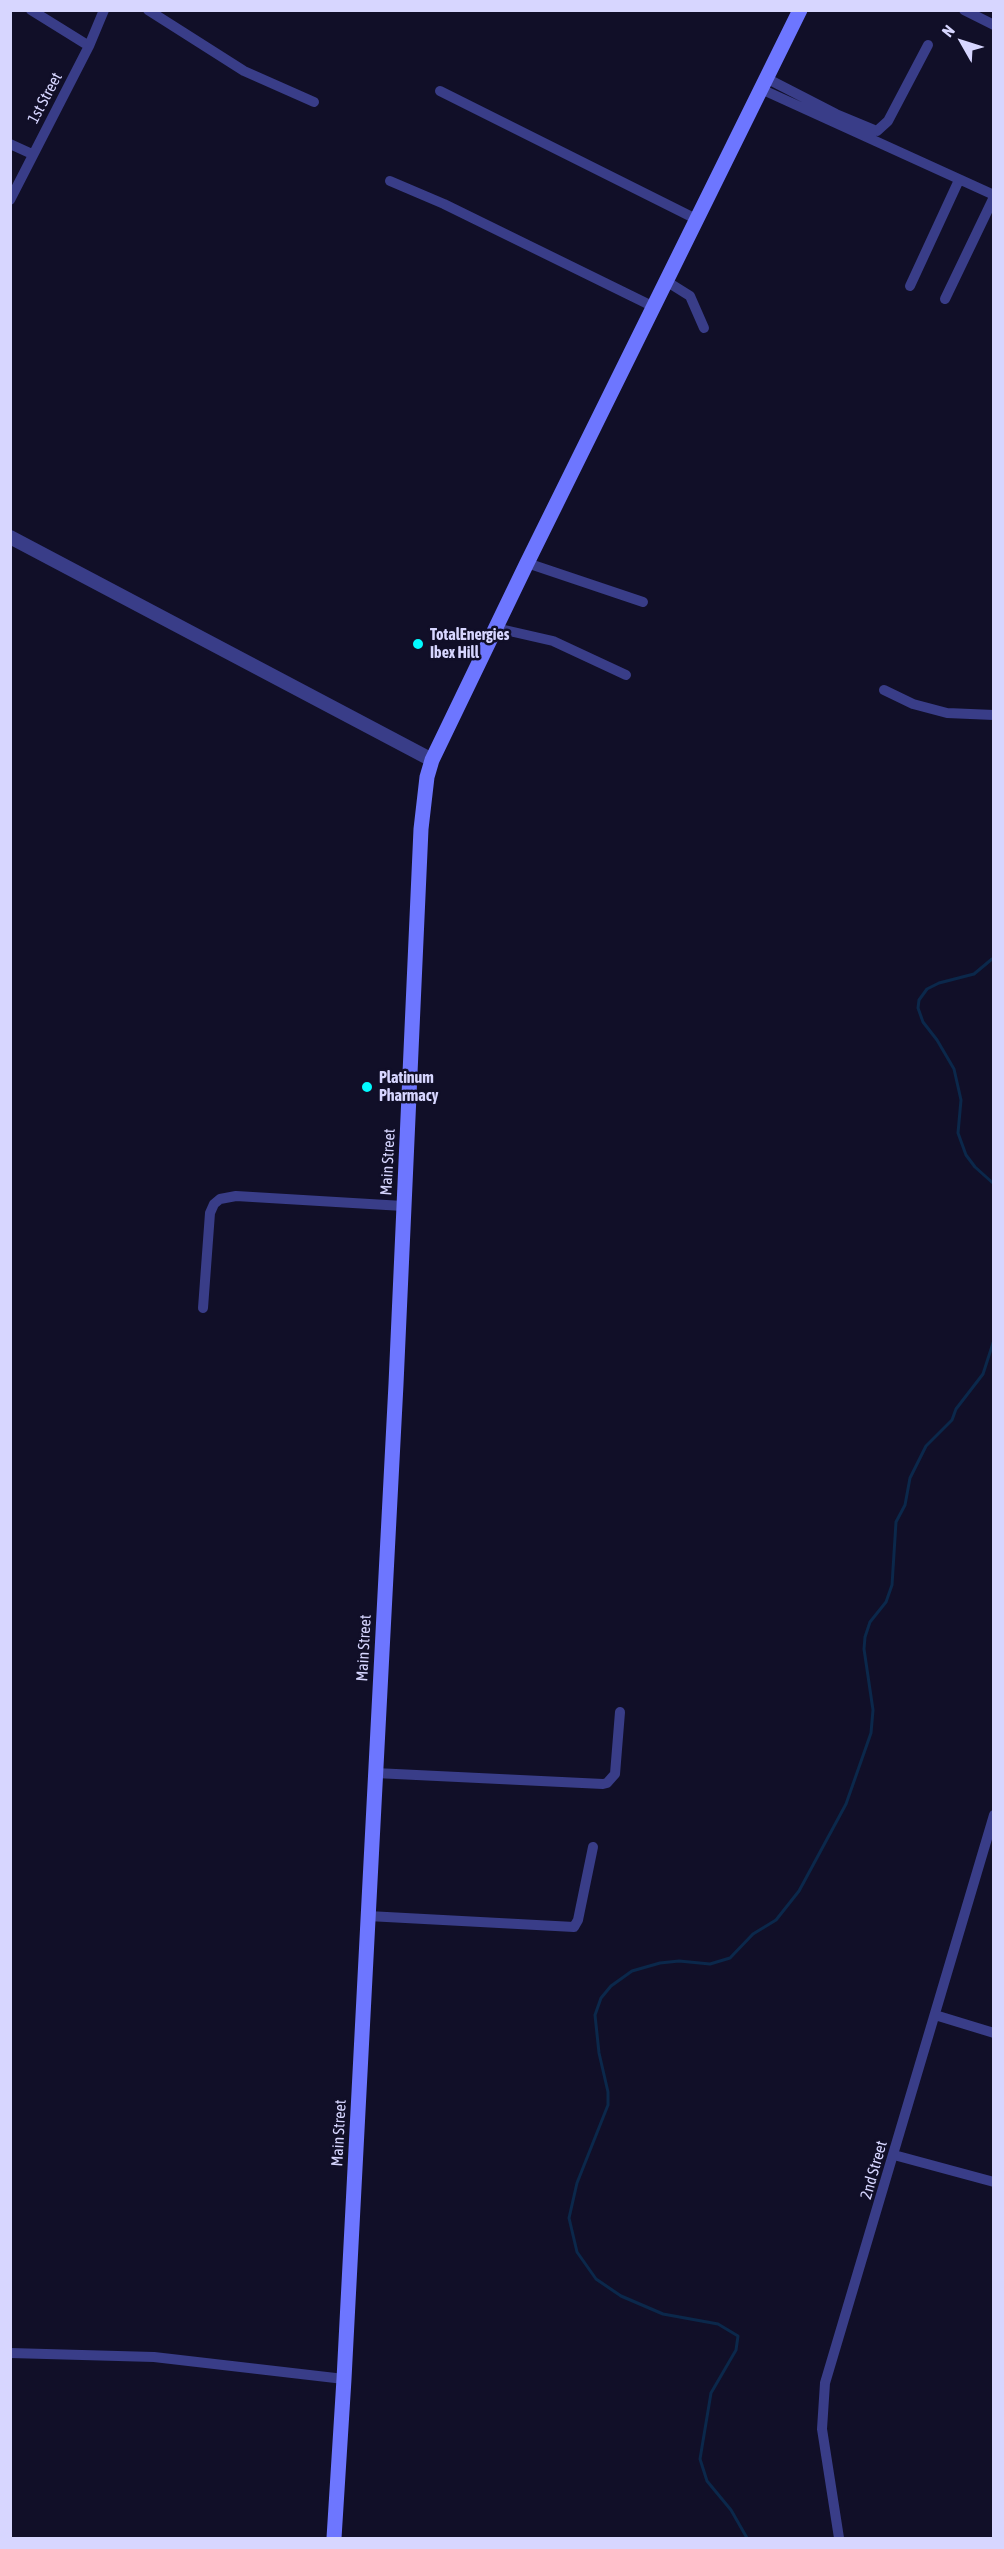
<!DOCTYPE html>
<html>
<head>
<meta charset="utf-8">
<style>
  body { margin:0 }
  #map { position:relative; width:1004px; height:2549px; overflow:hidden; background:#110f28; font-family:"Asap Condensed",sans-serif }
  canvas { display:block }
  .frame { position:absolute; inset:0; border:12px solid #d7d6ff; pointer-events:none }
  .north { position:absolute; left:932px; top:12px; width:60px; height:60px; -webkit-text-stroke:4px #110f28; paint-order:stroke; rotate:309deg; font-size:16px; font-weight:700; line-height:24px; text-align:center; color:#d7d6ff }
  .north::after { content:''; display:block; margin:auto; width:21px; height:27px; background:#d7d6ff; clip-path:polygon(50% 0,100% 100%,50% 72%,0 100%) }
</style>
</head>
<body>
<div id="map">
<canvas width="1004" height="2549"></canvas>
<div class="frame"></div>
<div class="north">N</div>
</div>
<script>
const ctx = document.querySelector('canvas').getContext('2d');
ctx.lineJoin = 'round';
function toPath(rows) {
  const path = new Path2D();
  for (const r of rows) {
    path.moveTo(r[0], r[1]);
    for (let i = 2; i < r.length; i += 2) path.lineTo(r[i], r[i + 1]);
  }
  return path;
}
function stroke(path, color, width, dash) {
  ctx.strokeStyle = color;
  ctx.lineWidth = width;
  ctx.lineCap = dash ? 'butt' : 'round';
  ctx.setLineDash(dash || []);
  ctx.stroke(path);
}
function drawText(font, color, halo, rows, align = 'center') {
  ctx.font = font + ' "Asap Condensed",sans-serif';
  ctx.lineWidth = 5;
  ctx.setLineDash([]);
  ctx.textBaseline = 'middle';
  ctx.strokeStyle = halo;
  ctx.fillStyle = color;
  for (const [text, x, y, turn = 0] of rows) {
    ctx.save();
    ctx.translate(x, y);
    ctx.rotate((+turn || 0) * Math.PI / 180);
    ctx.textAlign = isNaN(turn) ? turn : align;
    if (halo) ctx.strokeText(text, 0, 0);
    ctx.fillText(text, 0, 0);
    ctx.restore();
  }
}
stroke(toPath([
  [992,959,974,974,939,983,927,989,919,1000,918,1008,923,1022,937,1040,954,1069,961,1100,958,1133,966,1155,975,1167,994,1184],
  [747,2538,731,2510,707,2481,700,2459,711,2393,736,2350,738,2336,718,2324,663,2314,621,2296,596,2279,577,2252,569,2218,577,2183,608,2105,608,2092,599,2053,595,2015,601,1998,611,1986,632,1971,660,1963,679,1961,710,1964,730,1958,753,1934,776,1920,799,1891,846,1804,871,1733,873,1710,864,1649,865,1637,870,1622,886,1602,892,1585,896,1522,905,1505,910,1478,926,1446,952,1420,956,1409,983,1374,994,1340]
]), '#0b284b', 3);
stroke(toPath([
  [31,10,89,46],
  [148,10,244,71,314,102],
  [964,10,994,25],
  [766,78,836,114,877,131,888,121,928,45],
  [761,89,994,195],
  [440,91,696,219],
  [10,144,32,154],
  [390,181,444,204,654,307],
  [10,200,89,46,104,10],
  [666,281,690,296,704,328],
  [910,286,959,180],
  [945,299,994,197],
  [527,563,643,602],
  [496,628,553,641,626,675],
  [884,690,913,704,947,713,994,715],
  [203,1308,210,1213,214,1204,220,1199,236,1196,403,1206],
  [375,1773,603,1784,607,1783,615,1774,620,1712],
  [368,1916,574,1927,578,1920,593,1847],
  [935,2015,994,2033],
  [894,2155,994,2182],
  [10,2353,154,2357,344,2379],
  [839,2538,822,2429,825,2383,994,1815]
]), '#393d88', 10);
stroke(toPath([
  [10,537,432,760]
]), '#393d88', 14);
stroke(toPath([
  [334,2538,344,2379,396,1384,421,829,427,777,432,760,527,563,800,10]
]), '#6d76ff', 15);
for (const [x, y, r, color] of [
  [418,644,6,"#02fbff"],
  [367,1087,6,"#02fbff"]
]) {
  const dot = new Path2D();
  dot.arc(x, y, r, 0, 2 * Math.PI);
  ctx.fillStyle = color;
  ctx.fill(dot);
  stroke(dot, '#110f28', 2);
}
drawText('16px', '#d7d6ff', '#110f28', [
  ["1st Street",45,98,-62],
  ["Main Street",388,1162,-87],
  ["Main Street",364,1648,-87],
  ["Main Street",339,2133,-87],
  ["2nd Street",874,2170,-74]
]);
drawText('bold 16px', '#d7d6ff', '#110f28', [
  ["TotalEnergies",430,635],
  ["Ibex Hill",430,653],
  ["Platinum",379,1078],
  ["Pharmacy",379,1096]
], 'left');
</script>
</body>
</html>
